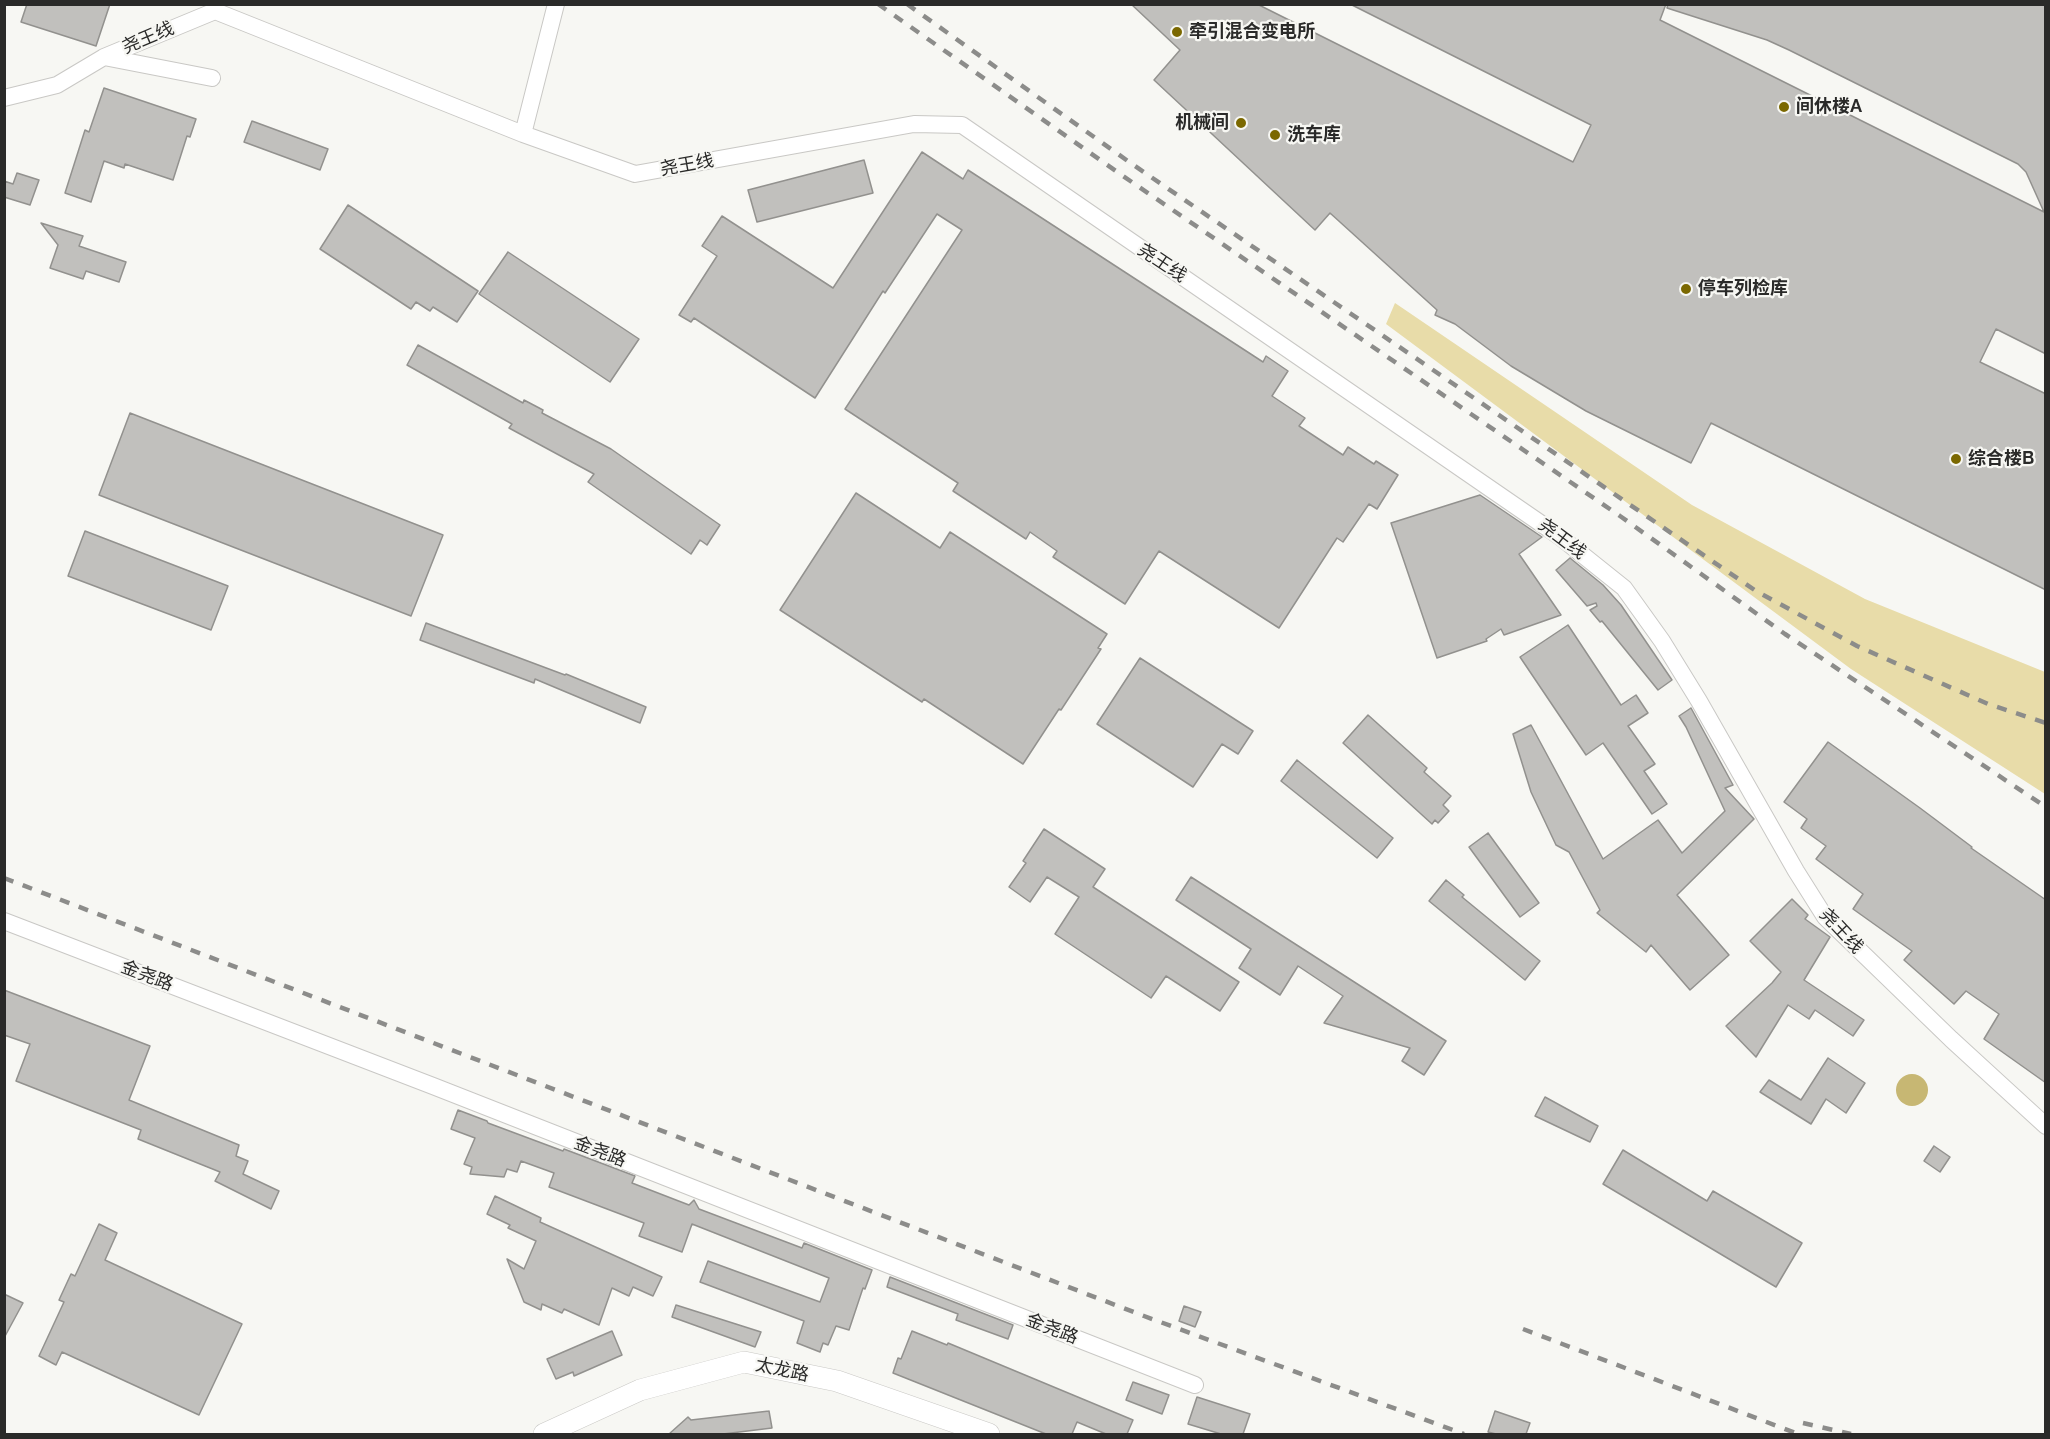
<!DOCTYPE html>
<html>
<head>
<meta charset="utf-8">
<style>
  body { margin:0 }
  #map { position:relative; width:2050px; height:1439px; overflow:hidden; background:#f7f7f3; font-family:Raleway,sans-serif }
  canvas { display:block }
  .frame { position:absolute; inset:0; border:6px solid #2a2a29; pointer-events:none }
</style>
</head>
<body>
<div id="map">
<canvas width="2050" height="1439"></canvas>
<div class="frame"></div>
</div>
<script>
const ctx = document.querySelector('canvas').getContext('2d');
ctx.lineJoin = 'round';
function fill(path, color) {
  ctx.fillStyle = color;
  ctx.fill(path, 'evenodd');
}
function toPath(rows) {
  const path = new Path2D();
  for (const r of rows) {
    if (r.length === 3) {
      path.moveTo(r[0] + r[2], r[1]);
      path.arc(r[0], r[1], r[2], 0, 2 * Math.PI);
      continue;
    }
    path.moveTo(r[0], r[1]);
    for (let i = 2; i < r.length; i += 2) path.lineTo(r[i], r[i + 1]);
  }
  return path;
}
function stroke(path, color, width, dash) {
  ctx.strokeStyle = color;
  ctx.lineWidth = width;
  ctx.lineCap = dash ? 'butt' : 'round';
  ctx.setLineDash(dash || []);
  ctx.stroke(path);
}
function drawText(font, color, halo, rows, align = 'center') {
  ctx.font = font + ' Raleway,"Noto Sans SC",sans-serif';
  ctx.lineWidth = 4.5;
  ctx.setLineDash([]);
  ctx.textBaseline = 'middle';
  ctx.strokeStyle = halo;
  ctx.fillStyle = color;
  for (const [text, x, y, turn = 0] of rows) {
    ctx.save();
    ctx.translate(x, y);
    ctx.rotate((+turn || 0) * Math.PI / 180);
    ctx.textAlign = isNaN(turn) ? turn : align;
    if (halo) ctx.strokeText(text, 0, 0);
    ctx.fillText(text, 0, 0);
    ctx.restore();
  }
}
fill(toPath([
  [1395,303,1692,505,1865,599,2045,672,2045,794,1851,669,1386,324]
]), '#e8dca9');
fill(toPath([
  [1912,1090,16]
]), '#c7b773');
const building = toPath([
  [27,4,110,4,96,46,21,22,27,4],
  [1131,4,1257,4,1573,162,1591,125,1350,4,1666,4,1660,20,2044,212,2026,172,2018,164,1789,50,1767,40,1667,8,1668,4,2046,4,2046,354,1996,329,1980,362,2046,394,2046,590,1711,423,1691,463,1586,411,1511,366,1455,324,1435,315,1437,310,1330,213,1315,230,1154,80,1180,50,1131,4],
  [104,88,196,119,190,137,187,136,173,180,125,164,124,168,104,161,91,202,65,193,85,130,89,132,104,88],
  [252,121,328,149,320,170,244,142,252,121],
  [922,152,963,179,968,170,1263,362,1266,356,1288,371,1272,396,1305,418,1299,426,1343,455,1348,447,1374,464,1376,461,1398,475,1377,509,1369,504,1343,542,1337,538,1279,628,1159,551,1125,604,1053,557,1057,551,1030,532,1026,539,953,491,958,483,845,409,962,230,937,214,885,293,883,291,815,398,694,318,691,322,679,315,717,256,702,246,722,216,833,288,922,152],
  [864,160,873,193,757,222,748,190,864,160],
  [17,173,39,180,30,205,4,197,4,181,13,184,17,173],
  [348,205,478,291,457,322,433,307,430,311,416,302,411,309,320,249,348,205],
  [41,223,83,236,79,246,126,262,119,282,86,271,83,279,50,268,58,245,41,223],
  [508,252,639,339,610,382,479,294,508,252],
  [418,345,523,403,524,400,543,410,542,413,611,449,720,525,707,545,700,540,691,554,588,482,594,474,509,428,512,424,407,365,418,345],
  [130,413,443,535,411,616,99,495,130,413],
  [856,493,940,548,950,532,1107,634,1098,648,1101,649,1061,710,1059,709,1023,764,924,699,922,702,780,610,856,493],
  [1480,495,1542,537,1519,554,1561,615,1504,635,1501,629,1486,639,1487,641,1437,658,1391,523,1480,495],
  [85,531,228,586,211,630,68,576,85,531],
  [1570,558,1603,585,1621,605,1672,680,1658,690,1602,621,1600,622,1590,610,1597,606,1596,603,1587,606,1556,570,1570,558],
  [426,623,565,675,566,674,646,707,640,723,535,679,534,683,420,640,426,623],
  [1568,625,1621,705,1636,695,1648,713,1628,726,1655,764,1644,771,1667,804,1652,814,1603,743,1586,755,1520,657,1568,625],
  [1140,658,1253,731,1238,754,1222,744,1193,787,1097,724,1140,658],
  [1691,708,1733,785,1725,788,1754,819,1677,895,1729,955,1690,990,1651,945,1646,952,1597,913,1600,910,1569,852,1556,845,1531,792,1513,734,1531,725,1603,859,1658,820,1682,853,1725,811,1686,727,1679,716,1691,708],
  [1368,715,1427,768,1424,772,1451,796,1443,805,1449,811,1438,823,1435,820,1432,824,1343,743,1368,715],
  [1828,742,1920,808,1972,847,1971,848,2046,900,2046,1083,1984,1039,1999,1014,1966,991,1954,1004,1904,960,1912,951,1853,909,1863,894,1816,859,1826,846,1801,828,1807,819,1784,802,1828,742],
  [1297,760,1393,838,1377,858,1281,781,1297,760],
  [1044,829,1105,869,1093,887,1239,982,1220,1011,1166,976,1151,998,1055,934,1079,897,1047,877,1030,902,1009,887,1026,863,1023,861,1044,829],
  [1488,833,1539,903,1520,917,1469,847,1488,833],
  [1191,877,1446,1041,1424,1075,1402,1061,1410,1048,1324,1023,1343,996,1298,966,1280,995,1239,968,1251,949,1176,900,1191,877],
  [1446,880,1464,895,1462,897,1540,961,1525,980,1429,901,1446,880],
  [1792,899,1808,915,1805,919,1830,937,1804,980,1864,1020,1853,1036,1815,1010,1809,1019,1788,1005,1756,1057,1726,1026,1772,983,1781,972,1750,941,1792,899],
  [4,990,150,1046,129,1100,239,1145,236,1156,248,1161,243,1174,279,1191,271,1209,215,1181,220,1172,138,1139,141,1130,16,1081,30,1044,4,1035,4,990],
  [1828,1058,1865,1083,1846,1113,1826,1099,1811,1124,1760,1092,1769,1080,1801,1100,1828,1058],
  [1545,1097,1598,1126,1590,1142,1535,1116,1545,1097],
  [458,1110,487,1121,488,1123,563,1151,564,1149,635,1176,632,1183,689,1205,694,1200,699,1209,802,1248,804,1243,872,1270,865,1289,863,1288,849,1330,836,1326,828,1345,823,1343,820,1352,797,1343,804,1321,700,1282,708,1261,820,1302,829,1278,692,1224,682,1252,639,1236,644,1223,549,1187,554,1173,521,1161,517,1172,507,1169,504,1177,470,1174,472,1167,464,1164,475,1138,451,1129,458,1110],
  [1934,1146,1950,1157,1940,1172,1924,1161,1934,1146],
  [1623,1150,1707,1201,1713,1191,1802,1243,1776,1287,1603,1184,1623,1150],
  [495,1196,541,1218,540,1222,662,1277,653,1296,633,1287,629,1296,612,1288,599,1325,564,1309,562,1313,542,1304,541,1310,524,1302,507,1259,524,1269,536,1241,508,1228,510,1225,487,1214,495,1196],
  [99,1224,117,1233,105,1260,242,1324,199,1415,62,1352,56,1365,39,1356,64,1302,59,1300,71,1274,75,1276,99,1224],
  [890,1277,1013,1325,1008,1339,956,1320,958,1314,887,1287,890,1277],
  [4,1294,23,1303,4,1338,4,1294],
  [676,1305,761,1332,755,1347,672,1317,676,1305],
  [1184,1306,1201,1312,1195,1327,1179,1321,1184,1306],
  [612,1331,622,1355,574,1376,573,1372,556,1379,547,1359,612,1331],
  [912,1331,947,1345,948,1343,1133,1420,1127,1434,1106,1434,1077,1422,1072,1434,1046,1434,893,1373,898,1358,901,1359,912,1331],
  [1133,1382,1169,1395,1162,1414,1126,1400,1133,1382],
  [1197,1397,1250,1414,1243,1434,1221,1434,1188,1424,1197,1397],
  [769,1411,772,1428,723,1434,669,1434,688,1417,691,1420,769,1411],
  [1495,1411,1530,1423,1526,1434,1496,1434,1488,1432,1495,1411]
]);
fill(building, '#c1c0bd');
stroke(building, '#92918e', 1.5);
const minor = toPath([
  [104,57,212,78],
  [4,98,57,85,104,57,215,11,523,134,635,174,914,124,962,125,1559,536,1624,588,1662,641,1699,701,1796,871,1825,917,1951,1039,2046,1126],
  [523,134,556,4],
  [4,921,433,1086,1195,1385]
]);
const tertiary = toPath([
  [544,1434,640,1390,744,1362,837,1381,989,1434]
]);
stroke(minor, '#c9c8c5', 18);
stroke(tertiary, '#c9c8c5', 22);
stroke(minor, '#fff', 16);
stroke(tertiary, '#fff', 21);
stroke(toPath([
  [878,4,1123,176,1620,516,1785,634,2046,807],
  [907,4,1132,164,1756,591,1857,646,1988,704,2046,723],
  [4,878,1144,1316,1464,1434],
  [1523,1329,1798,1434],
  [1803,1423,1851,1434]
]), '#8c8c8a', 4.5, [10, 10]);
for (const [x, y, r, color] of [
  [1177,32,6,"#7b6800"],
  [1784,107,6,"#7b6800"],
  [1241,123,6,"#7b6800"],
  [1275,135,6,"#7b6800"],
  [1686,289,6,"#7b6800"],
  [1956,459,6,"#7b6800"]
]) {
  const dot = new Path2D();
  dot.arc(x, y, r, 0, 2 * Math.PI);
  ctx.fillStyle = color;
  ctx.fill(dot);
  stroke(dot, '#f7f7f3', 2);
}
drawText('bold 18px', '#2a2a29', '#f7f7f3', [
  ["牵引混合变电所",1189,32],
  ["间休楼A",1796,107],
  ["机械间",1229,123,"right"],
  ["洗车库",1287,135],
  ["停车列检库",1698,289],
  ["综合楼B",1968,459]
], 'left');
drawText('18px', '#2a2a29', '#f7f7f3', [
  ["尧王线",148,38,-23],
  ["尧王线",687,165,-10],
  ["尧王线",1162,263,34],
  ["尧王线",1562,539,37],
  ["尧王线",1841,931,47],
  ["金尧路",147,976,21],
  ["金尧路",600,1152,21],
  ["金尧路",1052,1329,21],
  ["太龙路",782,1370,12]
]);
</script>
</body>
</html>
